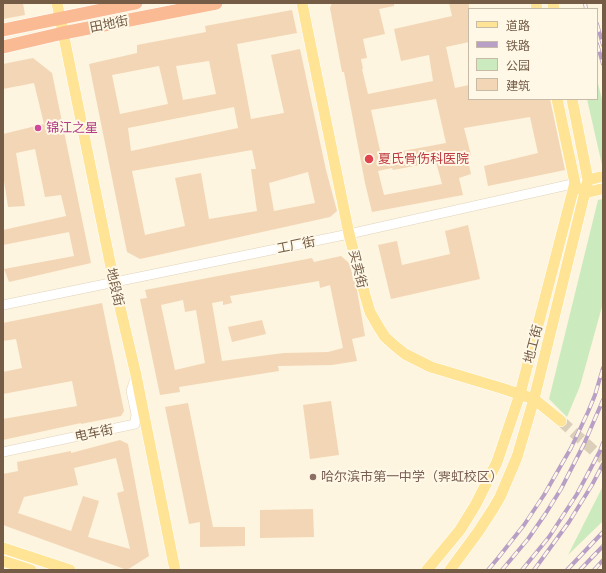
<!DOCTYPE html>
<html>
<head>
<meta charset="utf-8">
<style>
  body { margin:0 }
  #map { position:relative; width:606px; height:573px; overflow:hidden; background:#fdf5df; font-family:"Exo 2","Noto Sans SC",sans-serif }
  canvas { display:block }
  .frame { position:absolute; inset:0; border:4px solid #745c46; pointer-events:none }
  .legend { position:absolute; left:468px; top:8px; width:130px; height:92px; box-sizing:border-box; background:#fff8e7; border:1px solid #c7baa7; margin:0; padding:5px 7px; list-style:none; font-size:12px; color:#745c46 }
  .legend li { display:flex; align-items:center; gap:8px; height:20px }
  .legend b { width:20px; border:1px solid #c7baa7 }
</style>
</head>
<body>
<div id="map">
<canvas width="606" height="573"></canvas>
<div class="frame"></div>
<ul class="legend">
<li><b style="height:5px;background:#ffe495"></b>道路</li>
<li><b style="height:5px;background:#b89fc6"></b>铁路</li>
<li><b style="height:11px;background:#cbebbe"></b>公园</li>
<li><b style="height:11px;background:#f3d6b6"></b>建筑</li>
</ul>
</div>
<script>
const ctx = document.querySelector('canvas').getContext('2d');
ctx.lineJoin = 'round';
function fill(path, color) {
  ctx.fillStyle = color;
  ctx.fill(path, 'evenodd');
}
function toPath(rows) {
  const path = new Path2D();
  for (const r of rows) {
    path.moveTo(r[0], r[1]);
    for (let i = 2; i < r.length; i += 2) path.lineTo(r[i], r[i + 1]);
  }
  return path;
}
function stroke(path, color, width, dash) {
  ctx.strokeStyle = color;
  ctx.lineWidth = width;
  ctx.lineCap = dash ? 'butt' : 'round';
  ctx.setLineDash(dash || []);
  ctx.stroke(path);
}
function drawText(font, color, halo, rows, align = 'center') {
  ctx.font = font + ' "Exo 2","Noto Sans SC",sans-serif';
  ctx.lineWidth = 4;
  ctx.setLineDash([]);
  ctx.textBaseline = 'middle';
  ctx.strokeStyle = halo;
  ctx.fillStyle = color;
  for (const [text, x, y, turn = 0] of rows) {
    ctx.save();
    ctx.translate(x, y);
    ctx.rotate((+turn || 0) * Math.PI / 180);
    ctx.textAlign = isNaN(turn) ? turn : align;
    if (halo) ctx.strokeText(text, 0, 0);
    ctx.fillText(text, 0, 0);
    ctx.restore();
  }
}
fill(toPath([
  [597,80,603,103,603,165,602,165,587,99,597,99],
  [603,199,603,303,580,386,567,417,549,399,598,200],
  [603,486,603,521,568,555]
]), '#cbebbe');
fill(toPath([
  [3,3,23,3,25,15,3,19],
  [332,3,394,3,394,6,379,9,385,34,363,39,367,58,361,59,363,69,362,69,368,94,433,81,429,55,401,61,394,29,452,16,449,3,469,3,469,42,446,47,455,88,469,85,469,99,550,99,565,170,488,186,484,166,538,153,530,117,464,128,471,155,467,156,471,174,459,178,463,195,372,212,365,183,344,72,342,72,330,8],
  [436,99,446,143,381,155,371,110],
  [436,162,442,184,384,195,378,171,392,168,393,170],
  [292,10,297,33,237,44,251,119,284,113,271,55,300,49,326,170,337,211,330,217,140,259,127,252,89,64,137,53,137,45,206,32,205,26],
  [209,61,216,94,183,100,176,66],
  [159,66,168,104,120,114,112,75],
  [234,107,238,128,131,151,128,128],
  [252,150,256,169,251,169,257,211,209,219,201,173,175,178,185,226,145,235,132,171],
  [308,172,315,203,274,211,269,183],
  [33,58,52,73,91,263,9,282,4,269,74,256,69,232,3,245,3,230,66,216,61,195,45,197,35,149,16,153,25,206,8,207,3,174,3,134,44,124,34,83,3,89,3,64],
  [468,225,480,279,391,299,378,245,397,241,402,265,450,254,445,231],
  [341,256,349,263,357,290,365,336,352,339,357,361,332,365,278,366,279,371,179,387,180,392,160,395,140,299,147,298,145,290,312,258,314,262],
  [319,281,320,288,330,285,343,348,328,352,284,353,222,361,212,303,223,301,223,305,232,303,230,296],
  [183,300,185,312,196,310,205,363,175,370,161,305],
  [102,303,124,411,121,416,81,424,81,423,3,440,3,419,77,406,72,381,3,394,3,372,22,368,16,339,3,341,3,323],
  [262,320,266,334,232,342,228,327],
  [331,401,339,455,310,459,303,405],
  [188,403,213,527,245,527,245,546,200,547,200,522,189,524,165,407],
  [120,440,128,444,149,556,127,570,3,525,3,474,18,471,17,462,71,451,71,453],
  [116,458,124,491,117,493,130,549,88,537,99,501,83,496,71,531,18,513,24,497,78,485,74,468],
  [313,509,314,537,260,538,260,510]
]), '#f3d6b6');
stroke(toPath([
  [561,421,603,459]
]), '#dbcfb9', 11, [11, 5.5]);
const minor = toPath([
  [3,305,349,234,581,182],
  [3,452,135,424,136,414,131,391,136,376]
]);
const major = toPath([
  [57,3,114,282,136,375,175,570],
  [302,3,349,234,365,295,370,312,378,326,385,337,395,346,405,354,431,367,501,388,534,399,561,421],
  [536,3,537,9],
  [553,3,554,9],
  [588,180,600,177],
  [581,189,585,193,601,189],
  [3,548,70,570],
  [3,561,31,570],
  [427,570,460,530,476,504,497,462,520,394,575,183,557,99],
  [450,570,478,532,493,509,500,497,517,457,534,399,588,180,572,99]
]);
const highway = toPath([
  [3,30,136,3],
  [3,47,63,33,216,3]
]);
stroke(minor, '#e1d2bb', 10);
stroke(major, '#fff', 12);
stroke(highway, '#fff', 14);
stroke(minor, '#fff', 9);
stroke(major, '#ffe495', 11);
stroke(highway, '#faba93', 13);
const rail = toPath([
  [585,3,586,9],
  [597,24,603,45],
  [597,44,603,64],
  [488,570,498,558,524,525,544,495,571,448,588,412,595,395,603,368],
  [502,570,528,539,546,513,561,489,584,444,603,400],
  [522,570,549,537,577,494,600,451,603,443],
  [534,570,569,522,592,485,603,464],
  [567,570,603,532],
  [580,570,603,546],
  [594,570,603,560]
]);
stroke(rail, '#b89fc6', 4);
stroke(rail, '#fff8e7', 2.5, [8]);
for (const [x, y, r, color] of [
  [38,128,4,"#d1479c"],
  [369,159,5,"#e0444e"],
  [313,477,4,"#8d6e63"]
]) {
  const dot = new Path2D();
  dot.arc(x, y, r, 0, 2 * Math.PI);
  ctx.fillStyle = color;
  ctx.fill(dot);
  stroke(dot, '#fff8e7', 1.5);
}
drawText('13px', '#745c46', '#fff8e7', [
  ["田地街",109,24,-11],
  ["工厂街",296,245,-11],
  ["买卖街",358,269,76],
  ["地段街",115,287,77],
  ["地工街",533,344,-75],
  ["电车街",94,433,-12]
]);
drawText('13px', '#b23c85', '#fff8e7', [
  ["锦江之星",46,128]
], 'left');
drawText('13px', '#be3a42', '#fff8e7', [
  ["夏氏骨伤科医院",378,159]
], 'left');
drawText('13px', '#785e54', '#fff8e7', [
  ["哈尔滨市第一中学（霁虹校区）",321,477]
], 'left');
</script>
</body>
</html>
